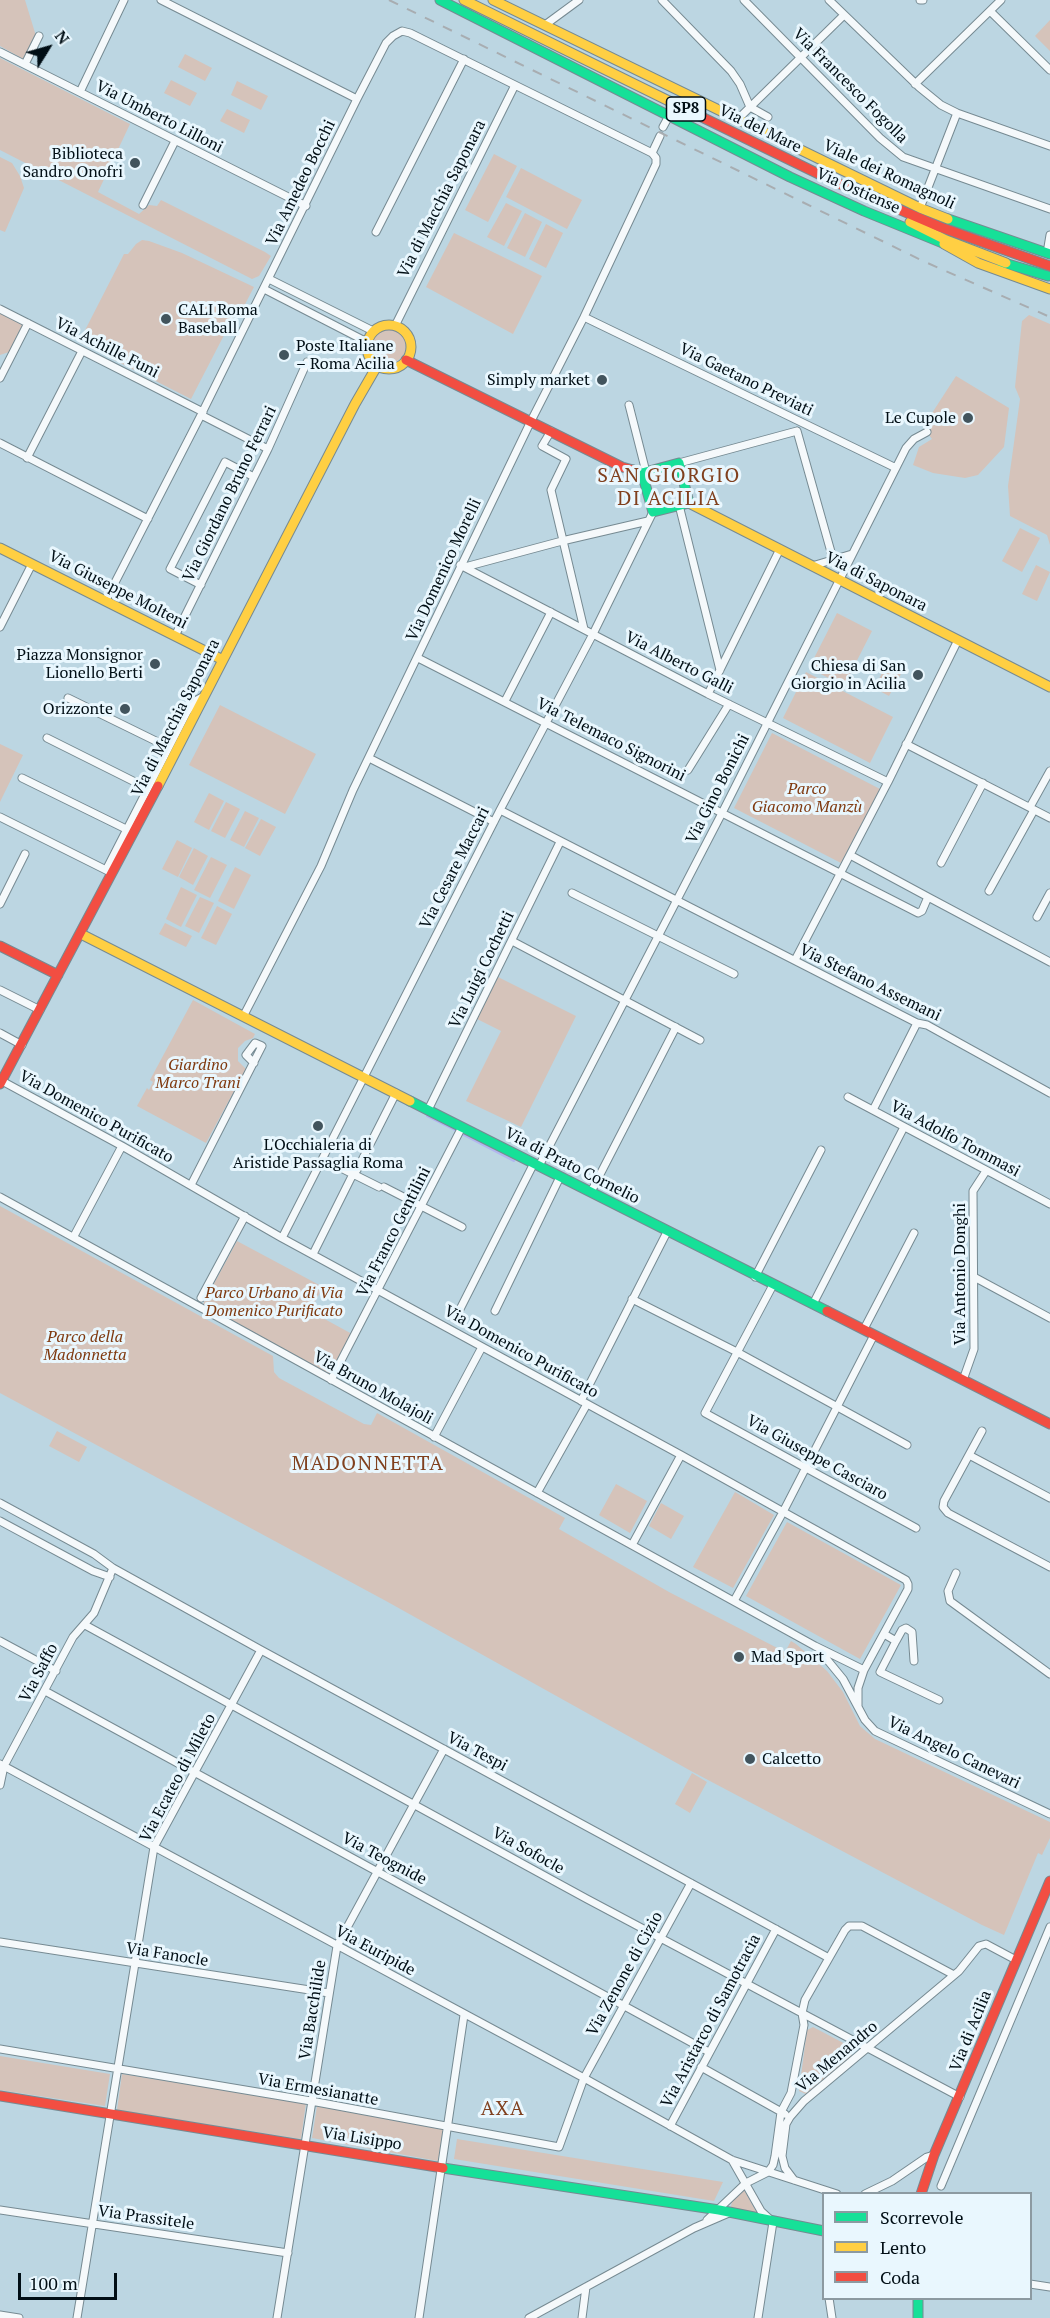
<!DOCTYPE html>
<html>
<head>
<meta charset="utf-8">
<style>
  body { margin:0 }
  #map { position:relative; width:1050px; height:2318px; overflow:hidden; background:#bcd6e2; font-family:"PT Serif",serif }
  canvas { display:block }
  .legend { position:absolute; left:822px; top:2192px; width:210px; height:108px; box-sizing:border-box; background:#e9f7fe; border:2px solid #8c9aa1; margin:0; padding:8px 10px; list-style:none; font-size:18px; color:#010e15 }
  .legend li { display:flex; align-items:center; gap:12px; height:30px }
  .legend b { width:30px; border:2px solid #8c9aa1 }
  .north { position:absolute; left:18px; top:18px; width:60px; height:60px; -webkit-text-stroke:4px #e9f7fe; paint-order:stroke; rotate:53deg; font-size:16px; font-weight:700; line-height:24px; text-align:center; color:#010e15 }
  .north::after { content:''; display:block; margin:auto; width:21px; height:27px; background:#010e15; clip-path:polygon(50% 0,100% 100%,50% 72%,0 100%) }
  .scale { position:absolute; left:18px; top:2273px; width:99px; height:27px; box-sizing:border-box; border:3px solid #010e15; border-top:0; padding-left:8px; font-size:18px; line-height:21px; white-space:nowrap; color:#010e15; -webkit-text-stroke:4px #e9f7fe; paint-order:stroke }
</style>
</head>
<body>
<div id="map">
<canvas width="1050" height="2318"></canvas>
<ul class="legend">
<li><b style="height:8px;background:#16e098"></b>Scorrevole</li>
<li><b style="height:8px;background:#ffcf43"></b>Lento</li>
<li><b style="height:8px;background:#f24e42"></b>Coda</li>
</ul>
<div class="north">N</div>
<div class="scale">100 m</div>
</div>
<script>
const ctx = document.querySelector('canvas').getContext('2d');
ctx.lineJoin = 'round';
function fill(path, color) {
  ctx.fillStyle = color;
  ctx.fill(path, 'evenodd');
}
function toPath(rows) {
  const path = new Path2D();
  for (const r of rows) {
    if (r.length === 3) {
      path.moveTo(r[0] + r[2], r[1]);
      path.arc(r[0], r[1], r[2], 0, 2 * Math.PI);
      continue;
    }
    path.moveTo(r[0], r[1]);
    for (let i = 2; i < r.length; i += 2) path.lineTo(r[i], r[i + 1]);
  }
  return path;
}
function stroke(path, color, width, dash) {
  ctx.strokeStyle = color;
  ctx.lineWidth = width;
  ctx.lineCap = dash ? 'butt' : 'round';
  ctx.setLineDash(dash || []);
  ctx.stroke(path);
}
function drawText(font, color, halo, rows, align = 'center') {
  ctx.font = font + ' "PT Serif",serif';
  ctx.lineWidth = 6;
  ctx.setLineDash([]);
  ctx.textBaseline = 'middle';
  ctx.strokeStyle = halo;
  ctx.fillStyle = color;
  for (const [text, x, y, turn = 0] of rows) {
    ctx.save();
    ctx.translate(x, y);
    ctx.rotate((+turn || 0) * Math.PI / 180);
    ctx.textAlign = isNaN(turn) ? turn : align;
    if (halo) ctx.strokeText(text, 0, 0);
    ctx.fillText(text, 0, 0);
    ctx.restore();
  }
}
fill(toPath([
  [0,0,25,0,36,36,23,59,0,46],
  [1050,20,1050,51,1035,36],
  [185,54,212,68,205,81,178,67],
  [0,58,130,124,98,192,139,214,149,205,157,206,161,200,265,252,271,256,259,276,252,279,0,150],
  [171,80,197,93,190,106,164,93],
  [237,81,268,96,261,110,231,95],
  [227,109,250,120,244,133,220,121],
  [494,154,517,166,488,222,465,210],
  [0,157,12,163,20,176,24,188,5,232,0,230],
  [521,168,582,200,567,229,506,197],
  [506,203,522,211,504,246,487,237],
  [525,213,542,222,525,257,507,248],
  [546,224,563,233,546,268,529,259],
  [454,233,542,276,513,334,426,287],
  [142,240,149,241,182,253,254,287,242,310,236,312,191,399,79,342,124,254,128,254,136,244],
  [0,312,25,324,12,351,0,355],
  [1029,315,1050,324,1050,545,1047,535,1010,516,1008,486,1020,399,1015,387,1022,321],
  [389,346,17],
  [956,376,1009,408,1004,447,978,475,965,478,933,473,913,465,919,447,932,439,923,427],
  [1020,528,1040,538,1022,572,1002,561],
  [1036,565,1050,572,1037,601,1022,594],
  [837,613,872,631,844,686,809,668],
  [887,664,902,672,889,696,874,688],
  [806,672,893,717,870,763,783,718],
  [220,705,316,754,285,814,189,765],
  [772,733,880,789,841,863,734,808],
  [0,744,23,755,0,802],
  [209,793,224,801,209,830,194,822],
  [226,802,240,809,225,838,211,831],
  [245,811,259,818,244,847,230,840],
  [261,819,276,827,260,856,245,848],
  [177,840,192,848,178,877,162,869],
  [194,848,208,856,193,885,179,877],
  [211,857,227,865,210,898,194,890],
  [235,867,251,875,234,909,218,901],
  [181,887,197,895,181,927,166,919],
  [200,897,214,903,199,933,185,926],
  [217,906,232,914,216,945,201,938],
  [165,923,192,936,186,947,159,934],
  [498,977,576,1016,521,1127,466,1101,501,1031,477,1019],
  [193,1000,255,1034,253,1038,245,1041,238,1048,238,1061,246,1069,206,1143,137,1106,147,1088,149,1090,153,1082,150,1080],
  [0,1206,273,1356,274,1372,279,1378,364,1424,371,1425,377,1413,565,1518,559,1529,669,1592,785,1652,791,1641,796,1644,827,1671,843,1692,860,1726,875,1739,1050,1822,1050,1838,1042,1855,1038,1853,1004,1935,982,1925,691,1771,386,1601,0,1393],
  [237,1241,323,1287,310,1311,352,1334,330,1375,203,1304],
  [57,1431,87,1447,79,1462,49,1446],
  [616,1484,647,1501,630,1533,599,1515],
  [735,1492,774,1515,733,1588,693,1567],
  [661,1503,684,1516,671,1539,649,1526],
  [787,1522,901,1585,860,1659,746,1596],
  [692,1773,707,1782,690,1813,675,1804],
  [813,2027,851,2047,852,2056,806,2094,799,2091,807,2030],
  [0,2056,110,2074,105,2106,0,2090],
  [122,2074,306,2103,301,2139,117,2110],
  [317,2106,444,2129,438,2161,312,2138],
  [457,2139,723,2182,714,2201,454,2159],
  [743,2188,758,2215,731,2207,732,2200]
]), '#d5c3ba');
stroke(toPath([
  [427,1116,457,1131],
  [462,1134,514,1161]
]), '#b2b6ef', 2);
const street = toPath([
  [161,0,357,99],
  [662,0,731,71,740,84,750,107,768,117],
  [744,0,880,138,903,157,1050,209],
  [829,0,919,87,941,105,957,113,1050,146],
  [920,0,923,0],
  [990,11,1050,70],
  [545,25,579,0],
  [0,52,306,206],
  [25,64,39,36],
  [915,84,1001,0],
  [80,92,124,0],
  [737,120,844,15],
  [663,127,670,114],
  [652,153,660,136],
  [143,205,175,141],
  [920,208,957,113],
  [376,232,464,59],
  [1047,253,1050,235],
  [269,279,373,331],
  [264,289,367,342],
  [0,309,203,412],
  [584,317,896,468],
  [395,326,515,85],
  [0,378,28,323],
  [629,405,646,472],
  [201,415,268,449],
  [551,431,542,446,566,459,551,490,584,629],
  [797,431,833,559],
  [0,443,148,519],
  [27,458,82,351],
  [679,463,797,431],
  [679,505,720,670],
  [460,565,708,694,888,782],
  [812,566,852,554],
  [465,567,562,541,648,521],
  [201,585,170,569,225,462,254,477],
  [106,600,201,415,357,99,386,43,393,36,402,31,410,33,652,153],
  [0,627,32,564],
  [175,636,268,449,307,362],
  [418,658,918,913,922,911,928,897,850,855],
  [708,694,780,549],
  [68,698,168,747],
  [505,701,551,612],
  [47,738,147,788],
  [906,744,1050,818],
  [369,758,494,822],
  [688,770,729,704],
  [22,778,126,829],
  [1030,807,1050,771],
  [500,810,917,1023,927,1025,1050,1093],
  [0,817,108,871],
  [941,863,983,783],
  [106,870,187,712,195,701,204,696],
  [989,891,1034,810],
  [572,893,734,974],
  [928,897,1050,962],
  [0,904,25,854],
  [1037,917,1050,893],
  [512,941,700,1040],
  [795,960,888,782,958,640],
  [0,990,40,1010],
  [244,1015,321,866,353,790,531,421,584,317,656,164,656,158,652,153],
  [0,1033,22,1045],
  [2,1081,122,1146,282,1238,681,1455,906,1580,908,1584,908,1589,864,1670,858,1688,858,1706],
  [848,1097,1050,1204],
  [428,1110,560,842],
  [873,1110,917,1023],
  [323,1159,379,1187],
  [539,1166,722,813,906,448,914,439,927,432],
  [357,1170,396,1093],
  [191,1185,262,1046,255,1043,246,1055,254,1063],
  [384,1187,462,1227],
  [591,1192,676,1027],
  [0,1197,815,1646,864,1670],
  [74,1236,122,1146],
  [282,1238,500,810,593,634,653,512],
  [313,1254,351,1178],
  [755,1277,821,1150],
  [974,1277,1050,1318],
  [773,1285,705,1413,916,1528],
  [201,1298,245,1216],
  [632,1299,737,1352,907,1445],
  [813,1304,904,1127],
  [495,1311,560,1177],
  [455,1319,534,1163],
  [864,1329,914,1233],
  [331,1380,462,1127],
  [963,1380,974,1349,973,1191,986,1171],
  [581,1401,667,1232],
  [982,1431,944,1501,943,1507,948,1513,1050,1567],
  [434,1437,482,1347],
  [969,1455,1050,1498],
  [537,1493,587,1404],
  [0,1503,94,1554,113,1568,261,1650,829,1958],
  [0,1521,93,1571,110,1577],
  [632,1545,681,1455],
  [956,1573,948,1591,950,1601,1050,1674],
  [734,1601,783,1512,874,1335],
  [85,1625,587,1899,960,2097],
  [884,1634,896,1641,880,1672,939,1700],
  [0,1641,56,1671],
  [896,1641,902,1630,906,1628,912,1632,914,1661],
  [820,1651,843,1679,865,1720,875,1731,1050,1814],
  [45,1691,709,2052],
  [0,1764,584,2078,732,2160,837,2194],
  [0,1785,4,1766,73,1637,94,1613,113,1568],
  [0,1942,329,1993],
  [0,2049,311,2101,559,2147,584,2078,691,1883],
  [701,2067,785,2114],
  [670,2126,776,1929],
  [732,2160,761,2211,773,2222,758,2318],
  [768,2172,773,2165,775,2156,781,2112,791,2093,804,2025,802,2013,805,2000,845,1930,849,1926,862,1926,954,1975],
  [794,2180,785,2168,782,2156,786,2124,790,2117,804,2101,959,1971,979,1946,986,1944,1016,1960],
  [941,2186,1050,1927],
  [865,2194,892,2181,927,2157,934,2155],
  [0,2210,288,2253],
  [707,2220,746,2183,768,2172],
  [1030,2284,1050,2287],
  [829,2298,832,2318],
  [0,2315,19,2318],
  [77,2318,154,1847,261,1650],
  [277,2318,337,1946,444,1749],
  [419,2318,464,2015],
  [529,2318,694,2228,731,2212],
  [582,2318,586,2287]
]);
const fast = toPath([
  [440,0,790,177,864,211,945,244],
  [948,219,1050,254],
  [1001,262,1048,276],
  [633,470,642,473,679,463,689,503],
  [642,473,653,512,689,503],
  [410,1101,827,1311],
  [443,2168,719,2210,824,2231],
  [918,2298,918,2318]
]);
const slow = toPath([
  [464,0,675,104],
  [493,0,920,208,948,219],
  [910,222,946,240,1006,263],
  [944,244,978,263,1050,289],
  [389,347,22],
  [689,503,1050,687],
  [0,548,223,660],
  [158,786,355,404,377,366],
  [81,934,410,1101]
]);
const jam = toPath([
  [675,104,833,181,940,227,1050,266],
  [406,360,622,467,633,470],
  [0,946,58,975],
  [0,1084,158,786],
  [827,1311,1050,1424],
  [0,2096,443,2168],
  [921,2194,934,2155,1050,1881]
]);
stroke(street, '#768a92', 9);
stroke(fast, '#768a92', 11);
stroke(slow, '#768a92', 11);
stroke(jam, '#768a92', 11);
stroke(street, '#f5f9fb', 7);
stroke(fast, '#16e098', 9);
stroke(slow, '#ffcf43', 9);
stroke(jam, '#f24e42', 9);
stroke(toPath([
  [389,0,923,261,1050,317]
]), '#a8adb1', 2, [10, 10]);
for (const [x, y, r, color] of [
  [135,163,6,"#42545d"],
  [166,319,6,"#42545d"],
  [284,355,6,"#42545d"],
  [602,380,6,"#42545d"],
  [968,418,6,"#42545d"],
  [155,664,6,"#42545d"],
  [918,675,6,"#42545d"],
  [125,709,6,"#42545d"],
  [318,1126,6,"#42545d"],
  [739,1657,6,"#42545d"],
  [750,1759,6,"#42545d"]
]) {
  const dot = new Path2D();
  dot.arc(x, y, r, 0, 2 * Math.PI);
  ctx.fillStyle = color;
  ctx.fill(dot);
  stroke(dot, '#e9f7fe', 2);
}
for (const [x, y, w] of [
  [686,109,39]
]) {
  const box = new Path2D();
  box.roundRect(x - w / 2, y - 12, w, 24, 4.5);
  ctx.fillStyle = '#e9f7fe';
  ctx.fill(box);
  stroke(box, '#010e15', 1.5);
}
drawText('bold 15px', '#010e15', null, [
  ["SP8",686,109]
]);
drawText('16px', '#010e15', '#e9f7fe', [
  ["Via Francesco Fogolla",850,86,45],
  ["Via Umberto Lilloni",159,117,27],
  ["Via del Mare",760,129,26],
  ["Viale dei Romagnoli",889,175,25],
  ["Via Amedeo Bocchi",301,183,-64],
  ["Via Ostiense",858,191,24],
  ["Via di Macchia Saponara",442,199,-63],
  ["Via Achille Funi",107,348,27],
  ["Via Gaetano Previati",746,380,26],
  ["Via Giordano Bruno Ferrari",230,494,-64],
  ["Via Domenico Morelli",444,570,-65],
  ["Via di Saponara",876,582,27],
  ["Via Giuseppe Molteni",118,590,27],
  ["Via Alberto Galli",679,663,27],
  ["Via di Macchia Saponara",176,718,-63],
  ["Via Telemaco Signorini",611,740,27],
  ["Via Gino Bonichi",718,789,-63],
  ["Via Cesare Maccari",455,868,-63],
  ["Via Luigi Cochetti",482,970,-64],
  ["Via Stefano Assemani",870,983,26],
  ["Via Domenico Purificato",96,1117,29],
  ["Via Adolfo Tommasi",955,1139,28],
  ["Via di Prato Cornelio",572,1166,27],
  ["Via Franco Gentilini",394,1232,-63],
  ["Via Antonio Donghi",960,1274,-90],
  ["Via Domenico Purificato",521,1352,29],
  ["Via Bruno Molajoli",373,1388,29],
  ["Via Giuseppe Casciaro",817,1458,29],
  ["Via Saffo",39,1673,-62],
  ["Via Tespi",477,1752,28],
  ["Via Angelo Canevari",954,1753,26],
  ["Via Ecateo di Mileto",178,1778,-62],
  ["Via Sofocle",528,1851,29],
  ["Via Teognide",384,1859,28],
  ["Via Euripide",375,1951,28],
  ["Via Fanocle",167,1955,9],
  ["Via Zenone di Cizio",625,1974,-61],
  ["Via Bacchilide",313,2010,-81],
  ["Via Aristarco di Samotracia",711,2021,-62],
  ["Via di Acilia",971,2031,-68],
  ["Via Menandro",837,2057,-40],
  ["Via Ermesianatte",318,2090,10],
  ["Via Lisippo",362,2139,9],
  ["Via Prassitele",146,2218,8]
]);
drawText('16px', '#010e15', '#e9f7fe', [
  ["Biblioteca",123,154],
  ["Sandro Onofri",123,172],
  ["CALI Roma",178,310,"left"],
  ["Baseball",178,328,"left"],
  ["Poste Italiane",296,346,"left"],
  ["– Roma Acilia",296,364,"left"],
  ["Simply market",590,380],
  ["Le Cupole",956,418],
  ["Piazza Monsignor",143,655],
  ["Lionello Berti",143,673],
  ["Chiesa di San",906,666],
  ["Giorgio in Acilia",906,684],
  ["Orizzonte",113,709],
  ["L'Occhialeria di",318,1145,"center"],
  ["Aristide Passaglia Roma",318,1163,"center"],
  ["Mad Sport",751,1657,"left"],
  ["Calcetto",762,1759,"left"]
], 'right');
drawText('italic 16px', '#7f390f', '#e9f7fe', [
  ["Parco",807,789],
  ["Giacomo Manzù",807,807],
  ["Giardino",198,1065],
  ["Marco Trani",198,1083],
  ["Parco Urbano di Via",274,1293],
  ["Domenico Purificato",274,1311],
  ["Parco della",85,1337],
  ["Madonnetta",85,1355]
]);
ctx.letterSpacing = '1.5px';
drawText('20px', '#80401e', '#e9f7fe', [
  ["SAN GIORGIO",669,476],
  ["DI ACILIA",669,499],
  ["MADONNETTA",368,1464],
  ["AXA",503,2109]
]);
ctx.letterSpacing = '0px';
</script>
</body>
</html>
